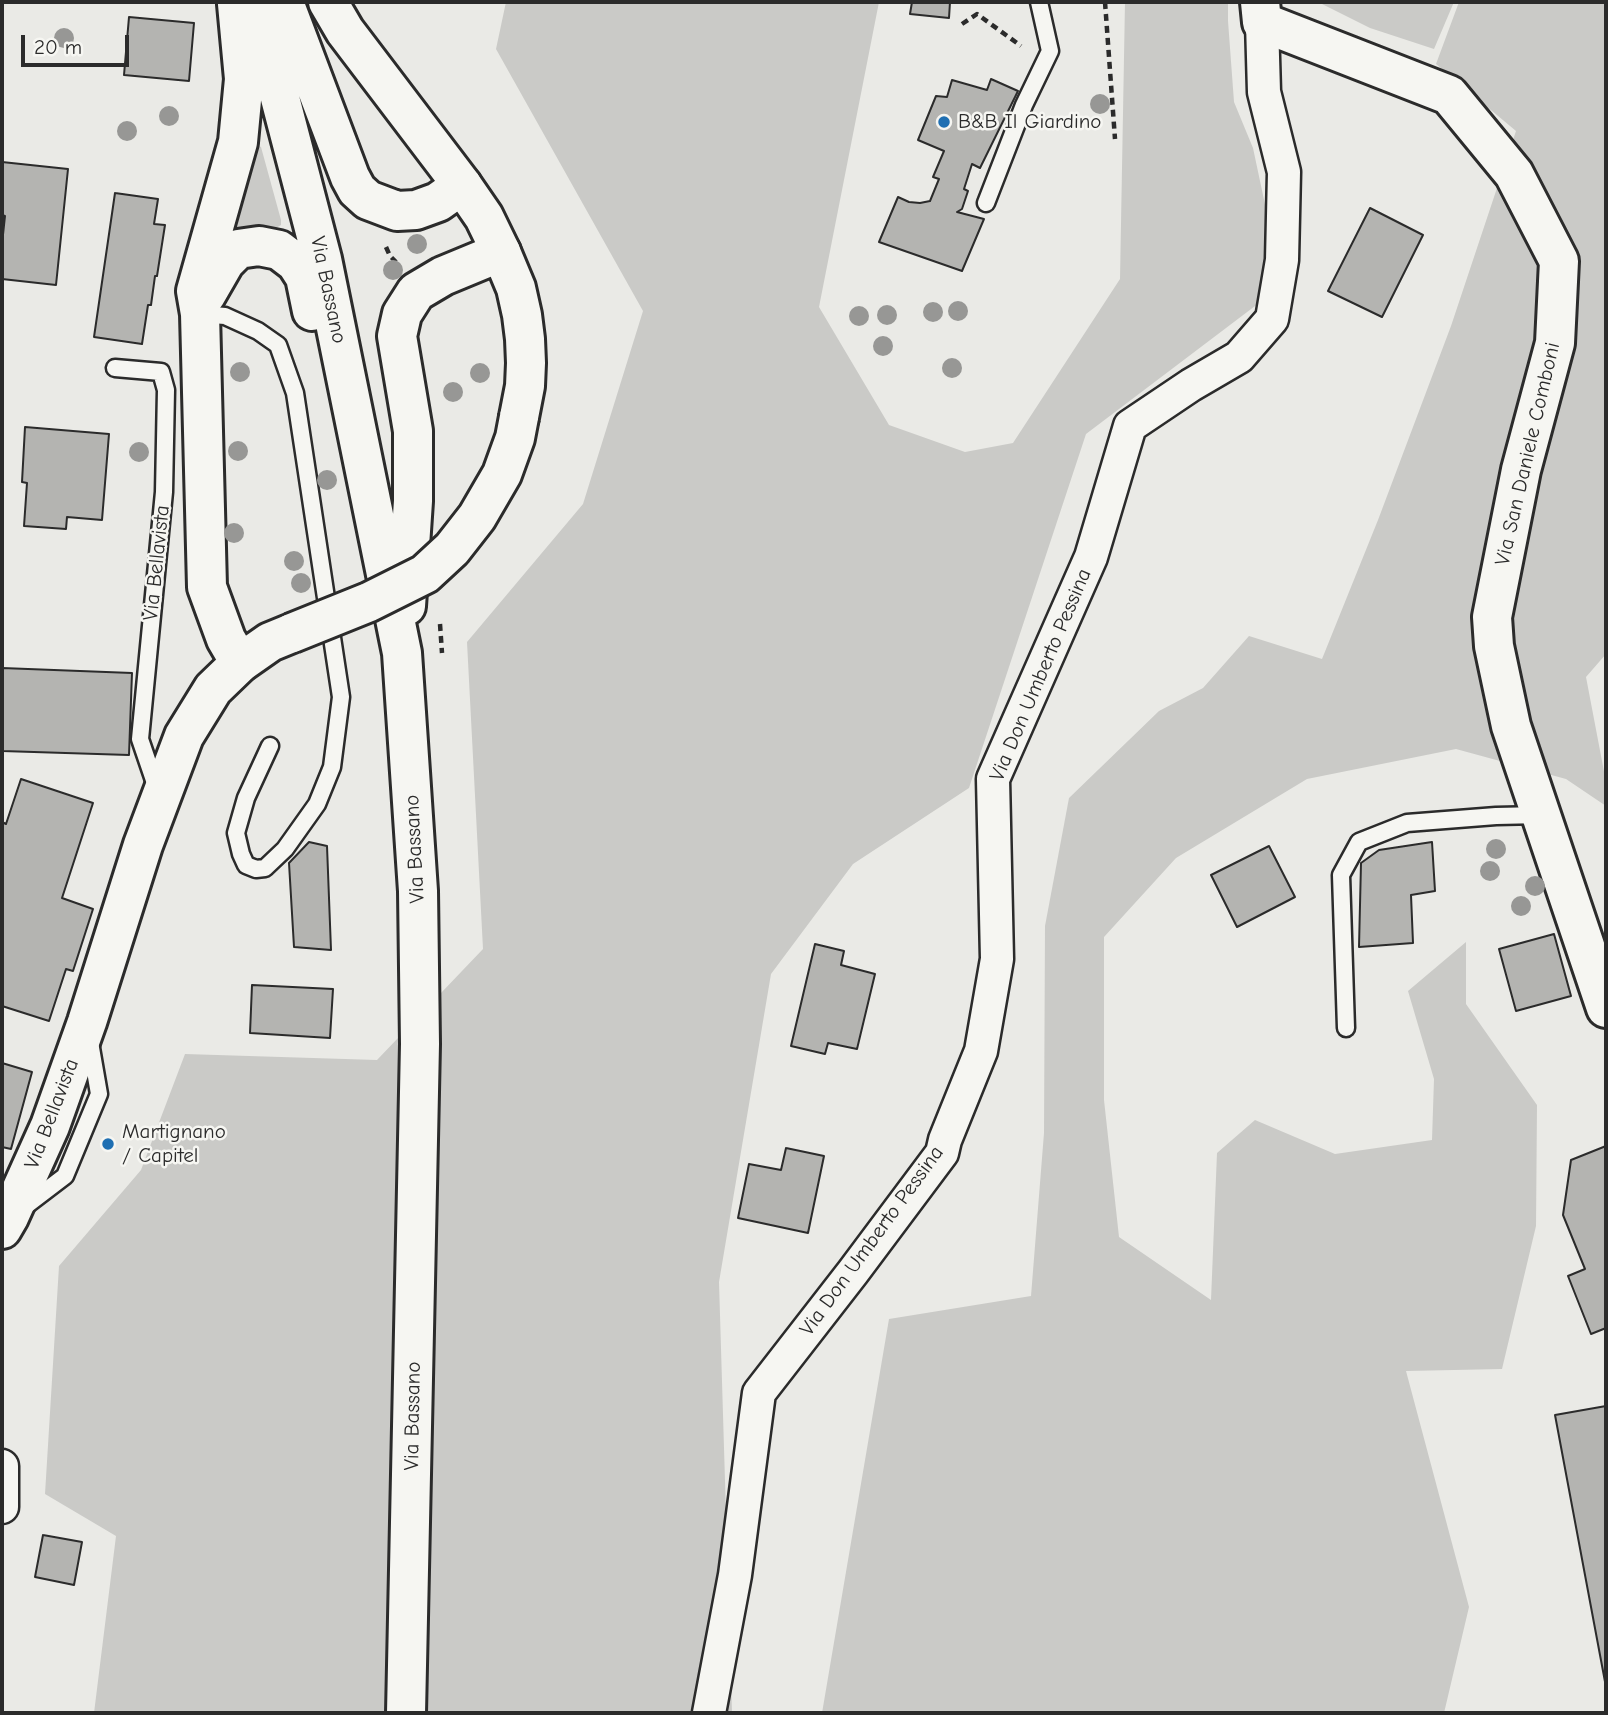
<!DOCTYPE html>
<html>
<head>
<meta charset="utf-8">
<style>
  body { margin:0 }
  #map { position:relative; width:1608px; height:1715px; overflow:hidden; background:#eaeae6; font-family:"Comic Neue",sans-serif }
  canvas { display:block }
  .frame { position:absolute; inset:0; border:4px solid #2b2b2b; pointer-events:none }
  .scale { position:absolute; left:21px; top:35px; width:108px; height:32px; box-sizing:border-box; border:4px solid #2b2b2b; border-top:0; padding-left:9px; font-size:21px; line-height:24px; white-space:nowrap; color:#2b2b2b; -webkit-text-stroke:5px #f6f6f2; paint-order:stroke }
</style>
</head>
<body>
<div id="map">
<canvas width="1608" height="1715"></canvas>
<div class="frame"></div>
<div class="scale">20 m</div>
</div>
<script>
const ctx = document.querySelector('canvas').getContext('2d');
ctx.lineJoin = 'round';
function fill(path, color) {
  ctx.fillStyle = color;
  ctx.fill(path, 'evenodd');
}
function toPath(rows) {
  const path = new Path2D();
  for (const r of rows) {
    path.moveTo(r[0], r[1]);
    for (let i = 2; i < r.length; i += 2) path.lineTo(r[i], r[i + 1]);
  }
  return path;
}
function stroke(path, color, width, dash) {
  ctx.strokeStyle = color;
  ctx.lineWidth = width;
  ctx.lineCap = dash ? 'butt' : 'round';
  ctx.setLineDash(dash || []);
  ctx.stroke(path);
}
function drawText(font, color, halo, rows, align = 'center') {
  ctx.font = font + ' "Comic Neue",sans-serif';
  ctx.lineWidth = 5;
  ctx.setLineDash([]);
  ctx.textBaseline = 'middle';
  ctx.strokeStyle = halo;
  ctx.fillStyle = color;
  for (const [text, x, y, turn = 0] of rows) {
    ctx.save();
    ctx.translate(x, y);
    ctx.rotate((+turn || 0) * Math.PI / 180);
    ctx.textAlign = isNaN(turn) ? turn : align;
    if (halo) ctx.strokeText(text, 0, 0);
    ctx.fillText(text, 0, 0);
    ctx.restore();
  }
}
fill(toPath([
  [506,2,879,2,819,307,889,425,965,452,1013,443,1120,279,1125,2,1228,2,1228,21,1234,102,1253,148,1267,214,1263,300,1086,434,969,788,853,864,771,974,719,1282,732,1713,94,1713,116,1536,45,1494,59,1266,141,1170,185,1054,377,1060,483,949,467,642,583,504,643,311,496,49],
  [1318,2,1454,2,1434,49,1370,28],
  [1459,2,1606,2,1606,654,1586,677,1606,782,1606,806,1566,779,1456,749,1307,779,1176,858,1104,937,1104,1100,1119,1237,1211,1300,1217,1153,1255,1120,1335,1154,1432,1140,1434,1079,1408,991,1466,942,1466,1004,1537,1105,1536,1226,1502,1369,1406,1371,1469,1607,1444,1713,822,1713,889,1319,1031,1296,1044,1133,1045,926,1069,798,1159,711,1203,688,1249,636,1322,659,1378,520,1451,326,1516,131,1436,64],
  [255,144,261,147,281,220,281,225,276,228,240,233,237,231,235,227]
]), '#cacac7');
const building = toPath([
  [912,2,950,2,949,18,910,14,912,2],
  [129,17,194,23,189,81,124,75,129,17],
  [991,79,1018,91,980,168,972,164,964,189,968,191,962,209,957,212,984,219,962,271,879,242,898,197,909,202,920,203,930,201,939,179,933,177,944,151,918,140,936,96,947,97,952,80,987,90,991,79],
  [2,162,68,169,56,285,2,279,2,244,5,216,2,215,2,162],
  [115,193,158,199,154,224,165,225,157,276,155,276,151,305,148,305,142,344,94,337,115,193],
  [1370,208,1423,235,1382,317,1328,291,1370,208],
  [25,427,109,434,102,520,67,517,66,529,24,526,27,483,22,482,25,427],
  [2,668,132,673,129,755,2,751,2,668],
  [21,779,93,803,62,898,93,909,73,971,66,969,49,1021,2,1006,2,822,6,824,21,779],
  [309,842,327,846,331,950,294,947,289,863,309,842],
  [1432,842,1435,891,1411,895,1413,943,1359,947,1361,863,1379,850,1432,842],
  [1269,846,1295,897,1237,927,1211,875,1269,846],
  [1554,934,1571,996,1516,1011,1499,949,1554,934],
  [815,944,844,951,841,965,875,974,857,1049,828,1043,825,1054,791,1046,815,944],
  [252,985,333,989,330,1038,250,1033,252,985],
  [2,1063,32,1072,11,1149,2,1147,2,1063],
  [1606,1146,1606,1328,1591,1334,1568,1276,1585,1269,1563,1215,1571,1160,1606,1146],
  [786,1148,824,1156,808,1233,738,1218,749,1164,781,1170,786,1148],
  [1606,1406,1606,1687,1555,1415,1606,1406],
  [43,1535,82,1542,74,1585,35,1577,43,1535]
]);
fill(building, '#b4b4b1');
stroke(building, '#2b2b2b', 2);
const service = toPath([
  [986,203,1024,105,1050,51,1039,2],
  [200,314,225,316,258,331,278,345,295,393,341,697,332,767,317,804,285,849,265,868,256,869,246,865,241,854,236,833,246,798,270,746],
  [115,368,161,372,166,390,164,492,140,739,157,789],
  [1346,1028,1341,875,1359,842,1407,823,1496,816,1541,815],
  [23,1208,65,1176,99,1094,90,1042]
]);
const minor = toPath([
  [2,1466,2,1507],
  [709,1713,735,1575,759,1393,853,1272,942,1153,945,1140,981,1051,997,959,993,779,1091,557,1130,426,1191,385,1239,357,1272,319,1282,260,1284,172,1264,92,1262,22]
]);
const tertiary = toPath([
  [328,2,345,31,462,185,484,217,501,252,516,288,522,315,525,339,526,363,525,386,519,417],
  [1260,2,1262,22,1449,95,1514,174,1559,261,1555,343,1521,470,1492,617,1494,646,1511,726,1606,1008],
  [2,1229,9,1217,50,1126,87,1022,143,845,184,736,213,689,240,663,270,642,292,633]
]);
const secondary = toPath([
  [255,2,322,259,402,653,418,891,420,1044,406,1713],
  [284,2,350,177,357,190,368,200,397,211,416,210,438,202,462,185],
  [237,4,244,79,238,142,196,291,200,314,207,587,226,639,240,663],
  [206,295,225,262,238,249,259,246,279,250,296,263,305,277,312,311],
  [406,606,413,501,413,431,397,336,402,314,416,292,443,276,501,252]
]);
stroke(service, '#2b2b2b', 21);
stroke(minor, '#2b2b2b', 37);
stroke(tertiary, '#2b2b2b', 44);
stroke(secondary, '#2b2b2b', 44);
stroke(toPath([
  [1105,2,1115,139],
  [962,24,977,14,1021,46],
  [386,247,390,256,396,262],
  [440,624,442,653]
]), '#2b2b2b', 4.5, [7, 5]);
stroke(service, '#f6f6f2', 16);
stroke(minor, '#f6f6f2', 32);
stroke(tertiary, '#f6f6f2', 38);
stroke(secondary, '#f6f6f2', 38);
const tertiaryBridge = toPath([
  [292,633,369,602,425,574,452,549,477,517,502,474,515,438,519,417]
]);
stroke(tertiaryBridge, '#2b2b2b', 44, []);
stroke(tertiaryBridge, '#f6f6f2', 38);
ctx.fillStyle = '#979795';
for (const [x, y] of [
  [64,38],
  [1100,104],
  [169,116],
  [127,131],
  [417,244],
  [393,270],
  [958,311],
  [933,312],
  [887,315],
  [859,316],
  [883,346],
  [952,368],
  [240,372],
  [480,373],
  [453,392],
  [238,451],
  [139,452],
  [327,480],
  [234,533],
  [294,561],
  [301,583],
  [1496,849],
  [1490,871],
  [1535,886],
  [1521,906]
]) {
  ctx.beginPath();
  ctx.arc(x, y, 10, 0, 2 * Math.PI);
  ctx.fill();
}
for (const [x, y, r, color] of [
  [944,122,7,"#1f6fb2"],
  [108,1144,7,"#1f6fb2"]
]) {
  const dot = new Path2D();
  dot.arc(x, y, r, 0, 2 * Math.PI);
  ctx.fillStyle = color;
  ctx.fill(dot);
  stroke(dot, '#f6f6f2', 2.5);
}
drawText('21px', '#2b2b2b', '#f6f6f2', [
  ["B&B Il Giardino",958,122],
  ["Martignano",122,1132],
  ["/ Capitel",122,1156]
], 'left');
drawText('21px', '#2b2b2b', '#f6f6f2', [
  ["Via Bassano",328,290,78],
  ["Via San Daniele Comboni",1528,454,-77],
  ["Via Bellavista",157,563,-84],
  ["Via Don Umberto Pessina",1041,675,-67],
  ["Via Bassano",415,849,-93],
  ["Via Bellavista",52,1114,-69],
  ["Via Don Umberto Pessina",872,1241,-54],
  ["Via Bassano",413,1416,-89]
]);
</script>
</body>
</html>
